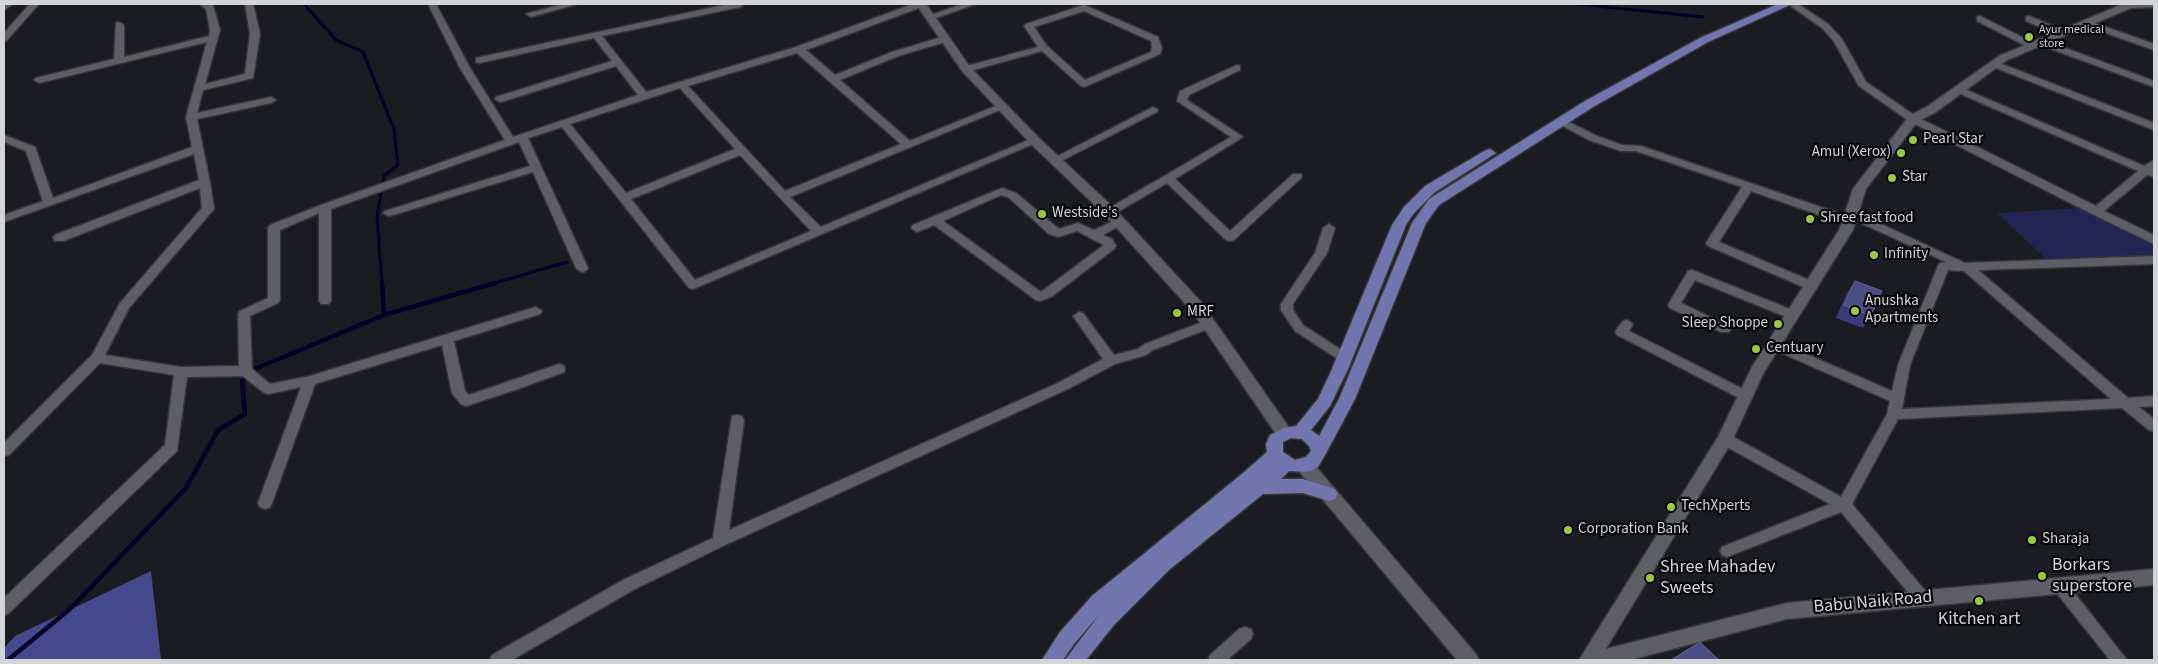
<!DOCTYPE html>
<html>
<head>
<meta charset="utf-8">
<style>
  body { margin:0 }
  #map { position:relative; width:2158px; height:664px; overflow:hidden; background:#1b1c21; font-family:"Source Sans 3",sans-serif }
  canvas { display:block }
  .frame { position:absolute; inset:0; border:5px solid #d3d4d7; pointer-events:none }
</style>
</head>
<body>
<div id="map">
<canvas width="2158" height="664"></canvas>
<div class="frame"></div>
</div>
<script>
const ctx = document.querySelector('canvas').getContext('2d');
ctx.lineJoin = 'round';
function fill(path, color) {
  ctx.fillStyle = color;
  ctx.fill(path, 'evenodd');
}
function toPath(rows) {
  const path = new Path2D();
  for (const r of rows) {
    path.moveTo(r[0], r[1]);
    for (let i = 2; i < r.length; i += 2) path.lineTo(r[i], r[i + 1]);
  }
  return path;
}
function stroke(path, color, width, dash) {
  ctx.strokeStyle = color;
  ctx.lineWidth = width;
  ctx.lineCap = dash ? 'butt' : 'round';
  ctx.setLineDash(dash || []);
  ctx.stroke(path);
}
function drawText(font, color, halo, rows, align = 'center') {
  ctx.font = font + ' "Source Sans 3",sans-serif';
  ctx.lineWidth = 4.5;
  ctx.setLineDash([]);
  ctx.textBaseline = 'middle';
  ctx.strokeStyle = halo;
  ctx.fillStyle = color;
  for (const [text, x, y, turn = 0] of rows) {
    ctx.save();
    ctx.translate(x, y);
    ctx.rotate((+turn || 0) * Math.PI / 180);
    ctx.textAlign = isNaN(turn) ? turn : align;
    if (halo) ctx.strokeText(text, 0, 0);
    ctx.fillText(text, 0, 0);
    ctx.restore();
  }
}
fill(toPath([
  [2079,208,2154,245,2154,256,2049,262,1997,213]
]), '#222452');
fill(toPath([
  [151,571,161,660,4,660,4,648,15,636]
]), '#444a8d');
stroke(toPath([
  [304,4,336,40,363,52,394,129,398,165,384,176,377,216,382,284],
  [1577,4,1703,17],
  [491,284,567,262]
]), '#050028', 3);
stroke(toPath([
  [382,283,384,315],
  [8,660,70,609,186,488,218,430,245,414,242,381,257,368,384,315,495,283]
]), '#050028', 4.5);
const minor = toPath([
  [4,4,13,4,4,10,4,4],
  [30,4,39,4,7,40,4,41,4,33,30,4],
  [200,4,210,4,213,6,220,30,205,84,245,74,250,34,245,4,253,4,260,34,253,78,203,90,197,113,271,97,276,100,271,103,197,119,210,182,214,209,129,308,105,355,181,367,239,366,238,314,240,311,268,298,268,228,270,225,321,205,505,140,460,68,429,6,431,4,437,6,470,68,513,137,638,95,616,66,504,101,500,102,495,99,496,97,612,61,594,38,479,63,476,62,476,58,729,4,744,4,740,7,602,36,646,92,796,47,913,4,925,4,924,6,806,50,835,75,892,52,942,37,948,37,948,41,898,56,840,80,910,141,998,105,1002,104,1007,107,790,197,821,227,1031,139,1039,139,1040,141,693,289,689,288,562,127,528,138,588,268,586,271,582,272,576,268,533,172,393,215,389,216,383,213,385,211,530,166,519,142,331,209,331,301,329,304,321,304,319,301,319,213,280,230,280,300,278,303,250,316,252,369,270,384,310,376,536,307,542,311,540,314,454,341,465,391,469,395,559,364,564,366,565,369,564,372,518,389,466,406,461,404,452,393,442,345,315,384,272,503,270,507,265,509,260,507,258,503,301,387,268,394,263,392,243,376,187,377,177,451,9,613,4,615,4,598,165,445,174,375,100,363,9,455,4,456,4,443,92,355,120,303,202,208,200,188,63,241,55,241,53,238,55,235,199,180,194,154,4,222,4,215,43,201,26,151,4,142,4,135,35,147,53,198,192,147,186,117,207,42,39,83,34,80,36,78,114,59,116,23,119,22,124,25,124,57,209,36,210,30,206,9,200,4],
  [797,53,901,144,785,191,688,86,797,53],
  [680,88,735,149,626,193,570,124,680,88],
  [740,155,811,231,695,280,631,199,740,155],
  [563,4,577,4,531,17,526,14,563,4],
  [963,4,976,4,933,19,927,19,925,17,963,4],
  [1788,4,1798,4,1828,24,1842,39,1866,82,1917,117,2096,206,2138,171,1956,92,1956,88,1962,88,2144,166,2154,160,2154,177,2147,175,2104,211,2154,235,2154,244,2092,214,1909,121,1859,86,1833,40,1822,28,1788,4],
  [1084,5,1158,37,1162,48,1160,54,1084,87,1081,86,1042,51,966,72,961,69,963,67,1038,47,1024,26,1026,24,1084,5],
  [1084,11,1151,41,1152,48,1151,52,1085,80,1047,46,1034,27,1084,11],
  [1980,16,2036,44,2038,46,2033,49,2030,48,1977,21,1977,17,1980,16],
  [2029,16,2065,31,2067,33,2065,35,2059,35,2026,21,2026,17,2029,16],
  [2086,20,2154,44,2154,50,2083,25,2083,21,2086,20],
  [2041,39,2154,81,2154,87,2038,44,2038,40,2041,39],
  [1994,61,2154,123,2154,130,1991,66,1989,64,1994,61],
  [1237,65,1240,66,1240,70,1189,95,1187,100,1243,137,1175,179,1230,231,1293,174,1301,174,1302,176,1301,178,1234,240,1230,241,1226,240,1167,183,1114,214,1106,214,1104,212,1106,210,1231,137,1177,101,1180,91,1237,65],
  [1153,107,1158,110,1157,112,1059,162,1055,163,1050,160,1153,107],
  [1561,118,1597,136,1622,145,1641,146,1847,216,1845,214,1847,212,1855,212,1965,263,2154,256,2154,264,1978,270,2128,398,2154,396,2154,406,2139,407,2154,419,2154,431,2149,430,2122,408,1898,419,1852,504,1927,593,1930,598,1927,603,1922,605,1917,603,1841,512,1732,555,1727,557,1722,555,1720,551,1722,547,1830,504,1720,443,1718,439,1720,435,1725,434,1730,435,1841,497,1887,414,1890,401,1770,348,1768,345,1770,342,1778,342,1892,391,1898,365,1938,266,1940,263,1946,262,1854,220,1853,224,1845,224,1751,191,1719,242,1816,283,1818,286,1816,289,1808,289,1708,246,1706,243,1742,187,1636,151,1621,151,1589,140,1557,123,1556,121,1561,118],
  [1948,270,1964,271,2111,399,1902,409,1910,365,1948,270],
  [1002,188,1016,193,1059,229,1078,223,1094,230,1120,218,1126,222,1103,235,1112,239,1116,246,1114,249,1051,297,1040,301,1036,300,934,225,917,232,911,228,913,225,1002,188],
  [1001,195,1008,197,1049,234,1058,237,1077,231,1104,245,1041,292,943,221,1001,195],
  [1329,224,1335,228,1327,253,1293,304,1293,310,1303,325,1349,355,1350,358,1349,361,1344,363,1295,331,1281,310,1281,304,1315,253,1323,228,1329,224],
  [1692,270,1797,312,1799,315,1797,318,1789,318,1695,280,1681,303,1729,326,1731,329,1729,332,1721,332,1670,308,1668,305,1688,271,1692,270],
  [1079,312,1083,313,1114,355,1138,349,1145,344,1205,321,1213,321,1215,324,1213,327,1153,350,1146,355,1115,364,1068,389,725,545,633,590,512,660,490,660,492,655,623,580,713,538,732,416,737,415,742,416,744,420,729,530,1058,383,1103,359,1073,316,1079,312],
  [1627,320,1633,324,1629,331,1751,393,1753,396,1751,399,1741,399,1617,335,1615,332,1617,329,1623,321,1627,320],
  [2060,580,2065,581,2127,660,2110,660,2055,591,2052,586,2055,581,2060,580],
  [1245,627,1251,629,1253,634,1251,639,1227,660,1208,660,1210,655,1239,629,1245,627]
]);
const tertiary = toPath([
  [2123,4,2154,4,2154,7,2131,8,2007,60,1936,112,1917,122,1866,189,1853,230,1764,372,1731,443,1599,660,1579,660,1718,437,1752,367,1839,230,1853,189,1909,116,1928,106,1999,56,2123,4]
]);
const secondary = toPath([
  [916,4,926,4,970,67,1039,138,1115,209,1202,303,1290,429,1292,433,1290,437,1284,439,1278,437,1192,311,1105,215,1031,144,962,71,916,4],
  [1305,460,1311,461,1476,654,1479,660,1457,660,1299,471,1297,466,1299,461,1305,460],
  [2154,569,2154,585,1787,619,1630,660,1588,660,1591,654,1598,651,1787,603,2154,569]
]);
const primary = toPath([
  [1778,4,1792,4,1708,42,1593,107,1439,205,1426,223,1355,399,1325,455,1318,467,1311,471,1305,472,1289,471,1281,479,1303,479,1335,489,1338,494,1335,499,1329,501,1303,493,1263,494,1170,569,1114,625,1086,660,1065,660,1099,615,1074,644,1063,660,1042,660,1060,632,1092,596,1242,474,1267,452,1266,444,1270,435,1284,428,1296,426,1318,399,1332,369,1392,225,1404,207,1425,186,1486,150,1490,149,1496,153,1435,192,1414,213,1406,225,1348,369,1330,406,1311,430,1319,436,1339,399,1412,223,1429,199,1585,101,1700,38,1778,4],
  [1291,438,1302,439,1309,446,1311,451,1306,457,1295,460,1283,452,1283,442,1291,438]
]);
stroke(minor, '#37373b', 3);
stroke(tertiary, '#37373b', 3);
stroke(secondary, '#37373b', 3);
stroke(primary, '#37373b', 3);
fill(minor, '#5e5f65');
fill(tertiary, '#5e5f65');
fill(secondary, '#5e5f65');
fill(primary, '#7177ae');
fill(toPath([
  [1855,281,1871,316,1863,328,1836,318,1847,293]
]), '#3a3d7a');
const building = toPath([
  [1855,281,1882,291,1871,316,1844,305,1855,281],
  [1700,642,1719,660,1671,660,1700,642]
]);
fill(building, '#4b4e84');
stroke(building, '#606391', 1);
for (const [x, y, r, color] of [
  [2029,37,5,"#97cc39"],
  [1913,140,5,"#97cc39"],
  [1901,153,5,"#97cc39"],
  [1892,178,5,"#97cc39"],
  [1042,214,5,"#97cc39"],
  [1810,219,5,"#97cc39"],
  [1874,255,5,"#97cc39"],
  [1855,311,5,"#97cc39"],
  [1177,313,5,"#97cc39"],
  [1778,324,5,"#97cc39"],
  [1756,349,5,"#97cc39"],
  [1671,507,5,"#97cc39"],
  [1568,530,5,"#97cc39"],
  [2032,540,5,"#97cc39"],
  [2042,576,5,"#97cc39"],
  [1650,578,5,"#97cc39"],
  [1979,601,5,"#97cc39"]
]) {
  const dot = new Path2D();
  dot.arc(x, y, r, 0, 2 * Math.PI);
  ctx.fillStyle = color;
  ctx.fill(dot);
  stroke(dot, '#060708', 2);
}
drawText('12px', '#d3d4d7', '#060708', [
  ["Ayur medical",2039,30],
  ["store",2039,44]
], 'left');
drawText('15px', '#d3d4d7', '#060708', [
  ["Pearl Star",1923,140],
  ["Amul (Xerox)",1891,153,"right"],
  ["Star",1902,178],
  ["Westside's",1052,214],
  ["Shree fast food",1820,219],
  ["Infinity",1884,255],
  ["Anushka",1865,302],
  ["Apartments",1865,319],
  ["MRF",1187,313],
  ["Sleep Shoppe",1768,324,"right"],
  ["Centuary",1766,349],
  ["TechXperts",1681,507],
  ["Corporation Bank",1578,530],
  ["Sharaja",2042,540]
], 'left');
drawText('18px', '#d3d4d7', '#060708', [
  ["Borkars",2052,566],
  ["superstore",2052,587],
  ["Shree Mahadev",1660,568],
  ["Sweets",1660,589],
  ["Kitchen art",1979,620,"center"]
], 'left');
drawText('18px', '#d3d4d7', '#060708', [
  ["Babu Naik Road",1873,603,-5]
]);
</script>
</body>
</html>
